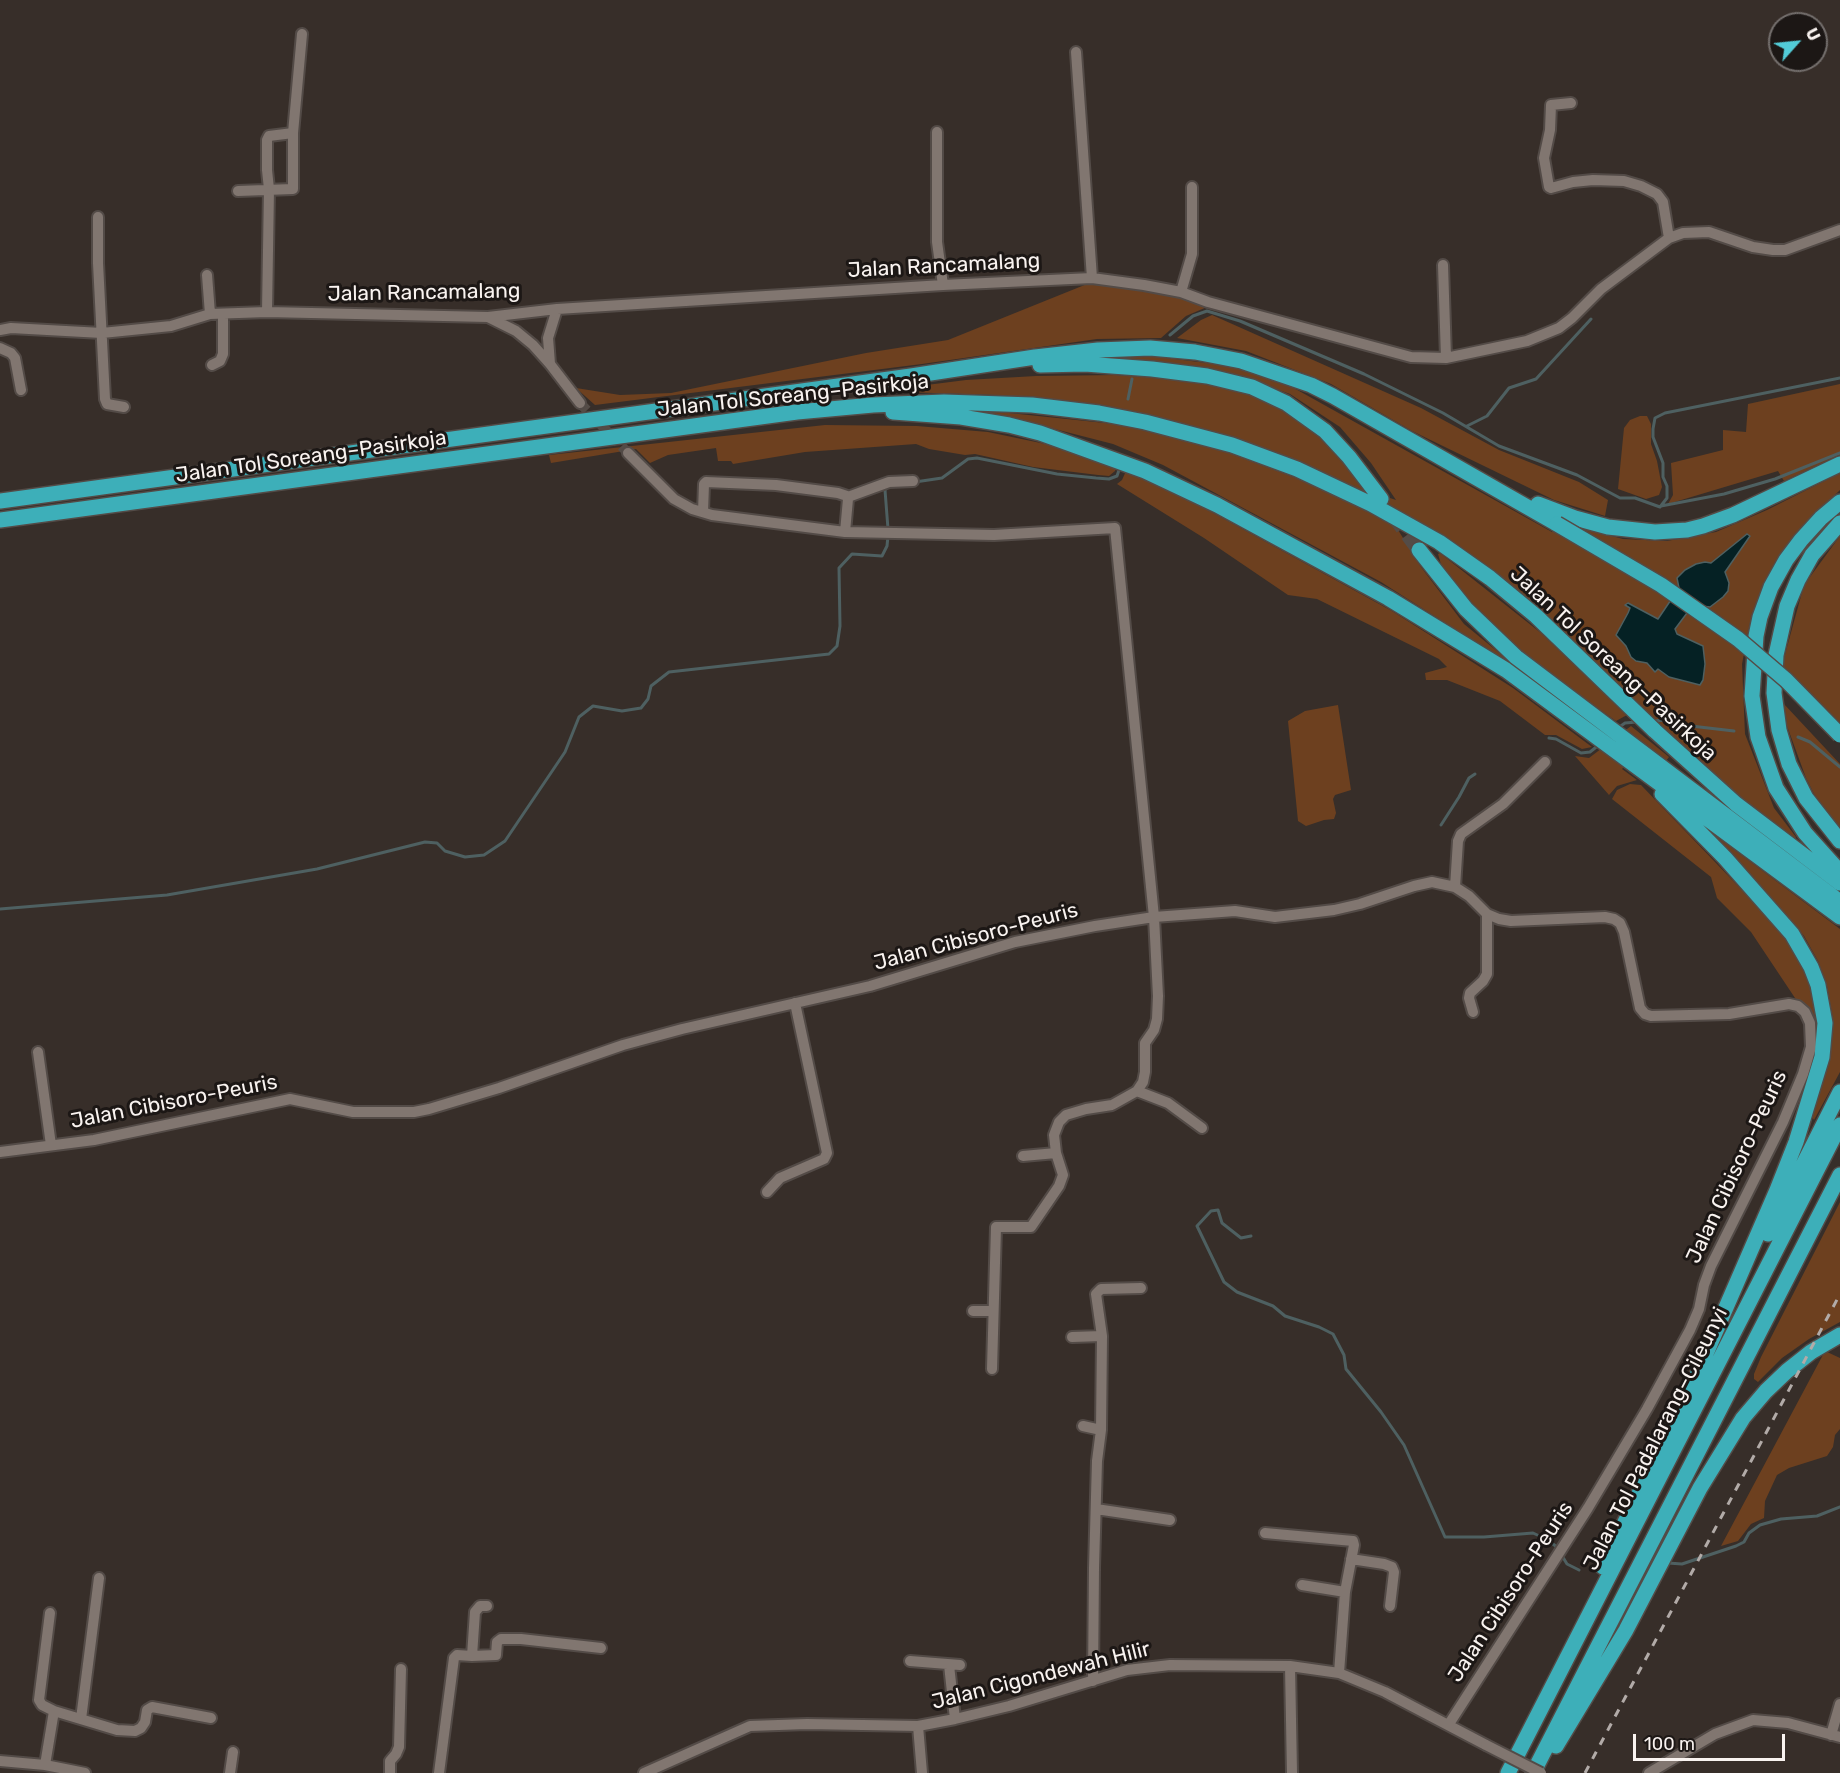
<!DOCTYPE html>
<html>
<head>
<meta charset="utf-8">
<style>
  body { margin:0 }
  #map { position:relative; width:1840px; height:1773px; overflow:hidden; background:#372e29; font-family:Rubik,sans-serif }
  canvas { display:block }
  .north { position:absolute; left:1768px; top:12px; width:60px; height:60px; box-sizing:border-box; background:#1c1715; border:2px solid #746f6d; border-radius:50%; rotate:63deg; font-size:16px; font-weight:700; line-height:24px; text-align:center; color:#f9f3f0 }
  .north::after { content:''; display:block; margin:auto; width:21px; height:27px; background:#52cbd7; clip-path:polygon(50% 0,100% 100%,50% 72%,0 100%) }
  .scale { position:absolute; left:1633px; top:1734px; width:152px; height:27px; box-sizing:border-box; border:3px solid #f9f3f0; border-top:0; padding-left:8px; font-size:18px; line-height:21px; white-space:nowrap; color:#f9f3f0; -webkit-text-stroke:4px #1c1715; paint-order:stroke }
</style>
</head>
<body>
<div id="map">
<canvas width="1840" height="1773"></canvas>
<div class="north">U</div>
<div class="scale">100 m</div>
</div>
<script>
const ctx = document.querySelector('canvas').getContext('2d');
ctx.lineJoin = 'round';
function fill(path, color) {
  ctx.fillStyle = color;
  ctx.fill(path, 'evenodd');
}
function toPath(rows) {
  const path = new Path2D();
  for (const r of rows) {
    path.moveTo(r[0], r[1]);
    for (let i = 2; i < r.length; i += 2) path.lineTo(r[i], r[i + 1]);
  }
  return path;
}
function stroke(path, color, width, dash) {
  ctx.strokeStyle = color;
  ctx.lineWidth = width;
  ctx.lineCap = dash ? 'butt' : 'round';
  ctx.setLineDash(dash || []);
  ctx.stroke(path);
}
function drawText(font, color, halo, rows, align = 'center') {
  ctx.font = font + ' Rubik,sans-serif';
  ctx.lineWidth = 6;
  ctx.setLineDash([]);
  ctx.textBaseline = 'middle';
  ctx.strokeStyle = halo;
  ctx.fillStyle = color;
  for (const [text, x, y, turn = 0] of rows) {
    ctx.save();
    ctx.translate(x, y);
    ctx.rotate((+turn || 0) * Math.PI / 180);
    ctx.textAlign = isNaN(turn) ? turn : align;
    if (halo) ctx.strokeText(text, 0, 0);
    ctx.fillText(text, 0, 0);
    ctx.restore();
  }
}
fill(toPath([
  [1092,282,1190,300,1207,307,1186,316,1161,338,1097,339,922,364,595,405,576,388,620,395,671,393,866,353,948,340],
  [1212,315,1421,408,1499,450,1579,482,1608,500,1605,516,1554,500,1412,431,1331,384,1246,351,1177,338,1201,320],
  [1151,356,1231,366,1292,387,1552,532,1561,522,1623,539,1667,541,1716,532,1767,510,1840,473,1840,490,1804,525,1771,572,1750,623,1742,664,1745,734,1774,808,1796,837,1794,842,1675,742,1539,609,1307,466,1065,402,994,395,903,392,903,388,966,380,1036,376,1116,375,1181,379,1232,386,1302,417,1375,493,1396,500,1371,463,1340,427,1290,394,1232,374,1070,358],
  [1840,384,1840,455,1784,481,1778,471,1668,504,1673,495,1671,463,1723,450,1723,430,1746,432,1748,404],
  [971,409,1134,426,1227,452,1294,477,1331,493,1395,525,1421,567,1464,624,1509,661,1506,662,1381,582,1163,465,1113,444,1039,425,971,412],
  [1640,416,1647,416,1651,424,1651,444,1657,461,1662,487,1659,495,1646,499,1618,489,1624,428,1630,420],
  [825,425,917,426,988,432,1060,447,1117,466,1115,471,1109,476,1098,475,1033,467,975,454,965,455,929,449,916,444,805,452,733,464,731,461,718,461,716,448,668,455,650,463,636,449,551,463,549,455],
  [1126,471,1188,499,1392,611,1513,688,1592,747,1582,749,1556,735,1545,735,1500,701,1447,680,1426,680,1425,673,1447,667,1439,659,1317,599,1288,595,1204,538,1117,484,1122,480],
  [1840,536,1840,728,1782,671,1784,658,1804,585],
  [1440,553,1541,633,1627,715,1616,721,1532,663,1468,602,1442,568,1438,554],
  [1784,704,1840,764,1840,829,1814,794,1806,778,1787,726],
  [1338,705,1351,790,1335,795,1333,799,1336,813,1334,819,1324,820,1306,826,1298,821,1288,721,1305,711],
  [1631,726,1669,757,1666,761,1645,746,1622,769,1637,780,1617,786,1609,795,1575,756,1589,758],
  [1630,784,1641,785,1790,940,1805,970,1814,998,1818,1035,1816,1023,1808,1012,1799,1004,1751,932,1717,898,1711,877,1612,799,1617,790],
  [1699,823,1840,929,1840,1072,1814,1120,1812,1117,1828,1063,1833,1019,1827,986,1818,961,1804,936,1775,902],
  [1840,1202,1840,1322,1809,1339,1782,1358,1758,1382,1754,1379,1754,1374,1761,1357],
  [1825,1351,1840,1358,1840,1429,1835,1435,1833,1447,1827,1456,1789,1468,1777,1475,1765,1501,1764,1518,1751,1524,1738,1541,1721,1546]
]), '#6d401f');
const water = toPath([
  [1747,534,1750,536,1725,572,1729,583,1728,591,1723,597,1710,607,1693,605,1675,629,1677,634,1703,646,1705,664,1703,680,1700,685,1669,677,1658,669,1655,672,1647,663,1636,661,1631,657,1626,646,1616,635,1628,613,1630,608,1625,605,1628,603,1658,619,1679,588,1677,578,1685,570,1696,564,1705,562,1711,563,1747,534]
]);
fill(water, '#052124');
stroke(water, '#4e6061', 1.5);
stroke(toPath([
  [1170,335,1193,316,1207,311,1240,321,1364,374,1443,413,1499,446,1577,475,1620,498,1635,498,1660,507,1667,498,1667,486,1663,477,1663,463,1653,437,1653,429,1655,418,1665,413,1840,378],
  [1128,399,1132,379],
  [1467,426,1487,416,1509,388,1536,379,1591,319],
  [915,482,942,478,968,459,977,458,1057,474,1096,478,1109,479,1117,476,1120,467],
  [1661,506,1724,494,1775,479,1840,453],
  [888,529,885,490,889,486],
  [1652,721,1666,720,1691,726,1734,731],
  [1618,728,1625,723,1637,722],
  [1798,737,1810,742,1840,767],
  [1549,738,1556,739,1581,753,1590,752,1600,744],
  [1441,825,1459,797,1469,778,1475,774],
  [0,909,167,895,317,869,425,842,437,843,445,851,465,857,484,855,505,841,565,752,579,717,593,706,622,711,641,708,648,699,651,686,669,672,829,654,837,646,840,626,839,568,852,554,882,556,887,546,888,536],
  [1251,1236,1241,1238,1222,1223,1218,1210,1211,1211,1197,1226,1224,1282,1237,1292,1273,1306,1285,1316,1319,1327,1333,1334,1344,1355,1346,1369,1381,1412,1404,1445,1445,1537,1484,1537,1533,1533,1548,1540,1558,1548],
  [1561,1554,1567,1564,1579,1570],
  [1668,1563,1682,1564,1736,1546,1744,1542,1749,1533,1760,1525,1781,1519,1817,1516,1840,1507]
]), '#4e6061', 3);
stroke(toPath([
  [580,403,628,453]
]), '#544c47', 10, [10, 5]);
stroke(toPath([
  [1394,516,1419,550]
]), '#544c47', 15, [15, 8]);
const minor = toPath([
  [1076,52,1092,278],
  [1571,103,1551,105,1550,130,1544,158,1549,187,1551,188,1573,182,1593,180,1624,181,1641,186,1657,194,1663,202,1669,238],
  [937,132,937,242,943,285],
  [238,191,293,189,293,133,302,34],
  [98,217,98,263,105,399,107,404,124,407],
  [1443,265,1446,358],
  [207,275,210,314],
  [1181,292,1192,254,1192,187],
  [267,312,269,189,267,170,267,140,269,136,293,133],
  [488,317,516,331,533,345,550,364,580,403],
  [0,330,11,328,102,333,171,326,210,314,267,312,488,317,557,309,943,285,1092,278,1144,285,1181,292,1208,302,1411,357,1446,358,1527,341,1559,328,1572,318,1601,289,1669,238,1683,233,1709,232,1753,247,1773,250,1785,250,1840,230],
  [0,348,11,353,15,358,21,390],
  [550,364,548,338,557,309],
  [212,365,220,361,223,354,223,314],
  [628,453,674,499,692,509,712,515,845,532,994,535,1115,528,1154,917,1158,996,1157,1019,1154,1030,1145,1043,1145,1072,1143,1082,1137,1091,1112,1105,1086,1109,1066,1115,1059,1122,1054,1135,1056,1153,1063,1175,1059,1186,1031,1227,996,1227,992,1369],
  [848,497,889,482,913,481],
  [703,512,704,484,706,482,776,485,838,493,847,496,848,499,845,532],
  [1455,887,1458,841,1461,834,1503,804,1545,762],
  [1473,1012,1469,998,1470,993,1483,981,1487,974,1487,914],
  [38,1052,51,1145],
  [1137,1091,1168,1103,1202,1128],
  [0,1152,94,1140,290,1099,353,1112,414,1112,429,1109,499,1088,623,1045,682,1029,870,986,1015,942,1095,926,1154,917,1235,911,1275,917,1334,910,1360,904,1414,886,1432,882,1455,887,1469,896,1487,914,1499,919,1511,921,1605,917,1614,919,1620,923,1624,932,1640,1008,1645,1014,1651,1016,1729,1014,1789,1004,1798,1006,1805,1012,1810,1023,1811,1047,1803,1074,1783,1122,1711,1266,1704,1285,1699,1309,1690,1330,1647,1409,1588,1508,1449,1724],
  [1023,1156,1056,1153],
  [767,1192,780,1178,824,1159,827,1153,795,1003],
  [973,1311,993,1311],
  [1072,1337,1102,1336],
  [1083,1426,1101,1430],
  [1096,1509,1170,1520],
  [1265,1533,1353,1541,1354,1545,1345,1592,1339,1673],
  [1351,1559,1384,1564,1392,1567,1394,1572,1390,1606],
  [1302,1585,1345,1592],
  [50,1613,39,1700,42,1705,54,1711],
  [472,1656,496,1655,497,1642,501,1639,521,1639,601,1648],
  [910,1661,960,1665],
  [949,1665,955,1719],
  [1290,1666,1292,1773],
  [1093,1681,1094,1568,1097,1461,1101,1430,1102,1336,1096,1294,1101,1289,1141,1288],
  [81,1719,99,1578],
  [918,1726,922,1773],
  [1831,1735,1840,1704],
  [0,1761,45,1765,85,1773],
  [45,1765,54,1711,117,1730,135,1731,141,1728,145,1722,147,1710,152,1707,211,1718],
  [230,1773,233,1752],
  [390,1773,390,1761,396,1754,399,1747,401,1669],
  [439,1773,454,1658,457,1655,472,1656,475,1612,480,1606,487,1606],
  [644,1773,750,1726,807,1724,918,1726,955,1719,1009,1706,1127,1670,1170,1665,1290,1666,1339,1673,1385,1692,1486,1745],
  [1649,1773,1715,1734,1753,1720,1788,1723,1840,1737]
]);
const highway = toPath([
  [1040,365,1085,364,1152,369,1207,376,1252,387,1286,403,1325,431,1349,457,1381,499],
  [893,412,961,417,1009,425,1040,433,1145,471,1217,505,1388,598,1506,670,1840,917],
  [0,501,911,376,1035,357,1098,350,1150,348,1195,352,1241,361,1311,385,1333,396,1557,524],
  [1840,502,1821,518,1801,540,1786,560,1771,587,1760,617,1756,636,1752,696,1758,737,1776,788,1805,833,1840,872],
  [1538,504,1575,518,1608,527,1655,532,1687,530,1703,526,1733,515,1840,464],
  [0,520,797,412,873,405,944,402,1032,405,1099,413,1145,422,1232,445,1297,469,1371,504,1439,542,1490,578,1536,616,1655,731,1736,804,1840,883],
  [1840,523,1812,555,1798,580,1787,606,1776,655,1774,693,1779,730,1789,764,1806,798,1840,841],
  [1419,550,1466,609,1516,657,1840,902],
  [1662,794,1725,858,1792,934,1811,967,1818,985,1825,1023,1822,1057,1796,1142,1777,1190,1698,1372],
  [1768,1234,1840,1092],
  [1603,1567,1702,1365],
  [1556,1746,1626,1630,1700,1488,1743,1418,1766,1391,1787,1371,1811,1352,1840,1335],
  [1508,1773,1840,1125],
  [1533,1773,1840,1175]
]);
stroke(minor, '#534b47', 14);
stroke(highway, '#534b47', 18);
stroke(minor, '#817670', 10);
stroke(highway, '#3dafb9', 15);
stroke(toPath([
  [1585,1773,1840,1294]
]), '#b2aba8', 3, [8, 8]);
const minorBridge = toPath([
  [1486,1745,1541,1773]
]);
const highwayBridge = toPath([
  [1557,524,1661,585,1738,639,1786,680,1840,735]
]);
stroke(minorBridge, '#534b47', 14, []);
stroke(highwayBridge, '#534b47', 18, []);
stroke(minorBridge, '#817670', 10);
stroke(highwayBridge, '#3dafb9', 15);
drawText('21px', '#f9f3f0', '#1c1715', [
  ["Jalan Rancamalang",944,266,-3],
  ["Jalan Rancamalang",424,293,-1],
  ["Jalan Tol Soreang–Pasirkoja",793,396,-6],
  ["Jalan Tol Soreang–Pasirkoja",311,457,-8],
  ["Jalan Tol Soreang–Pasirkoja",1613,664,43],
  ["Jalan Cibisoro-Peuris",976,937,-15],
  ["Jalan Cibisoro-Peuris",174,1102,-11],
  ["Jalan Cibisoro-Peuris",1737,1167,-65],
  ["Jalan Tol Padalarang–Cileunyi",1656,1439,-63],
  ["Jalan Cibisoro-Peuris",1511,1592,-57],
  ["Jalan Cigondewah Hilir",1041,1676,-14]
]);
</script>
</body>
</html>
